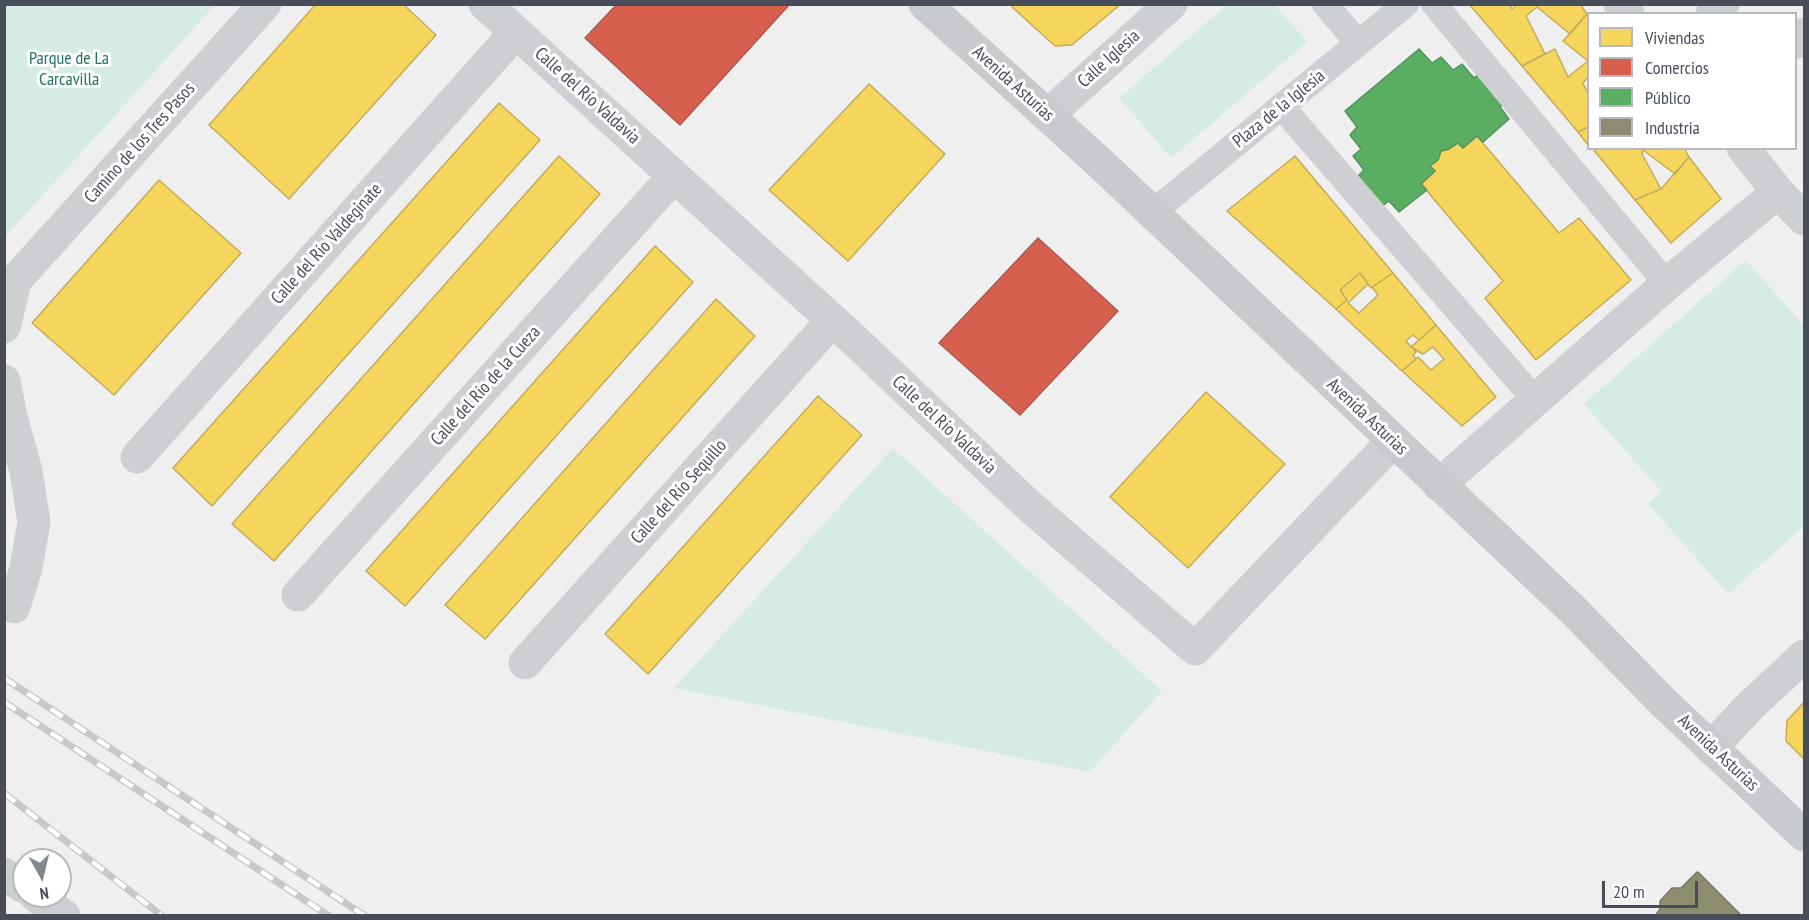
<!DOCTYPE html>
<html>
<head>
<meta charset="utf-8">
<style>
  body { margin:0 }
  #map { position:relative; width:1809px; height:920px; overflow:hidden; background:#efefef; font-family:"PT Sans Narrow",sans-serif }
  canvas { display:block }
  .frame { position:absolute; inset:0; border:6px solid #484d5a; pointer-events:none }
  .legend { position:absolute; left:1587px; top:12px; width:210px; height:138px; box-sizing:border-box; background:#fff; border:2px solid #b6b8bd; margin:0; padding:8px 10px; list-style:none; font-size:18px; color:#484d5a }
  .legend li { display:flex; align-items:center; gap:12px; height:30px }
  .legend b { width:30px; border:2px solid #b6b8bd }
  .north { position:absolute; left:12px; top:848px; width:60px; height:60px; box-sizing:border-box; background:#fff; border:2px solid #b6b8bd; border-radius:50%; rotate:172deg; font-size:16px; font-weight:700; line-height:24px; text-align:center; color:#484d5a }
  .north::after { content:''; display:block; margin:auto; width:21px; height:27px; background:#82868e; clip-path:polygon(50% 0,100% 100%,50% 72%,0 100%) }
  .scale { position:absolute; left:1602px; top:881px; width:96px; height:27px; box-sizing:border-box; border:3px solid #484d5a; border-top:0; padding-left:8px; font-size:18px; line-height:21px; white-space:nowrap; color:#484d5a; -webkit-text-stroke:4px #fff; paint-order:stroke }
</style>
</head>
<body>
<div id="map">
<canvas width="1809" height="920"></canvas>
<div class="frame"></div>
<ul class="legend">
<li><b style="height:16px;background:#f6d55c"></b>Viviendas</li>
<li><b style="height:16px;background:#d6604d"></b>Comercios</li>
<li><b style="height:16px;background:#5aae61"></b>Público</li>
<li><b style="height:16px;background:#8c8c6e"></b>Industria</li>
</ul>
<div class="north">N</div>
<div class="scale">20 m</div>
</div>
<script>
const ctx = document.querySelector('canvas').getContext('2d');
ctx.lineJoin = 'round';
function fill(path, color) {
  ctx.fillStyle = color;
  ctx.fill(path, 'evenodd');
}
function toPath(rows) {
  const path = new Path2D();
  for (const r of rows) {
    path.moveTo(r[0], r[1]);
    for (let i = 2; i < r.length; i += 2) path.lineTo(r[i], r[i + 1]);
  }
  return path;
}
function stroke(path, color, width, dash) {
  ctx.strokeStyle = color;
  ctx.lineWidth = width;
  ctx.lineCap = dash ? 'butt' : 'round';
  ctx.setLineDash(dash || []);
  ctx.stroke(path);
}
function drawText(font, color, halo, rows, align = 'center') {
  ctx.font = font + ' "PT Sans Narrow",sans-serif';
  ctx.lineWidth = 6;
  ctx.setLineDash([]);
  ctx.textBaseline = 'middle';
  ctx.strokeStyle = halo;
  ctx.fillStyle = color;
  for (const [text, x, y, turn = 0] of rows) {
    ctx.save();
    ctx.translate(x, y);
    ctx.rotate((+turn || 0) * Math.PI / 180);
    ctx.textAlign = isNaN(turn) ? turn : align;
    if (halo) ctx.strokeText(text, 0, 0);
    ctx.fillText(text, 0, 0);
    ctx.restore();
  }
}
fill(toPath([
  [5,4,215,5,5,237,4,5],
  [1228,4,1275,5,1307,42,1171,158,1119,98],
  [1746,260,1804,326,1804,526,1728,594,1648,504,1661,491,1584,404],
  [893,448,1162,691,1090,772,674,688]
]), '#d5ece4');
const homes = toPath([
  [316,4,403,4,436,35,289,199,209,125,316,4],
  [1014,4,1121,4,1072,45,1055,46,1012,7,1014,4],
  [1469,4,1510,4,1512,9,1518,4,1580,4,1587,14,1570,34,1537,7,1526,16,1545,54,1522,66,1469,4],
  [1587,14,1588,16,1588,77,1583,83,1588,94,1588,127,1578,132,1522,66,1555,49,1568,77,1588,61,1563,41,1587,14],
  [869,84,945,154,848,261,769,190,869,84],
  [499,103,540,140,212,506,173,468,499,103],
  [1588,127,1588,145,1578,132,1588,127],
  [1477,136,1559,233,1579,218,1631,280,1536,360,1485,298,1503,281,1421,184,1435,171,1430,166,1438,160,1441,151,1449,149,1458,143,1463,148,1477,136],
  [1592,148,1684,148,1689,157,1675,174,1643,150,1642,154,1661,189,1635,200,1592,148],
  [559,156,600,194,274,561,232,524,559,156],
  [1295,156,1393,273,1371,288,1360,273,1340,290,1347,300,1336,309,1227,211,1295,156],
  [1689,157,1721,199,1671,243,1635,200,1661,189,1689,157],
  [159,180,241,253,114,395,32,323,159,180],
  [655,246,693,282,405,606,366,571,655,246],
  [1360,273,1368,284,1348,303,1359,313,1378,295,1372,287,1393,273,1436,325,1419,340,1413,335,1406,341,1416,352,1413,355,1416,359,1402,371,1336,309,1347,300,1340,290,1360,273],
  [716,299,755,336,485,639,445,605,716,299],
  [1436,325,1496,397,1462,426,1402,371,1418,357,1431,370,1444,359,1433,347,1423,354,1411,347,1436,325],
  [1206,392,1285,464,1188,568,1110,497,1206,392],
  [818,396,862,435,648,674,605,634,818,396],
  [1804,702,1804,759,1786,741,1787,721,1804,702]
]);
fill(homes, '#f6d55c');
stroke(homes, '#c2ac5b', 1.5);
const shops = toPath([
  [617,4,790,4,680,125,585,38,617,4],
  [1038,238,1118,311,1020,415,939,343,1038,238]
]);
fill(shops, '#d6604d');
stroke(shops, '#ab5a51', 1.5);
const public = toPath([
  [1419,49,1432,63,1441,57,1453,70,1462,64,1474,78,1483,70,1508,100,1500,107,1509,119,1483,142,1477,136,1463,148,1458,143,1449,149,1441,151,1438,160,1430,166,1435,171,1421,184,1427,190,1399,212,1389,201,1381,207,1356,178,1364,170,1353,156,1361,149,1350,135,1357,127,1345,111,1419,49]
]);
fill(public, '#5aae61');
stroke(public, '#55915f', 1.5);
const industry = toPath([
  [1697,872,1699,873,1742,916,1655,916,1660,909,1660,901,1672,888,1681,888,1697,872]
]);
fill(industry, '#8c8c6e');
stroke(industry, '#787968', 1.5);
stroke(toPath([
  [1325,4,1358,43],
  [1434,4,1667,284],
  [1281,106,1536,401],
  [1152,213,1406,4]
]), '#cecfd2', 26);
stroke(toPath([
  [485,4,851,337,1027,504,1195,649,1393,441],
  [1620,4,1628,14],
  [1712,14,1723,4],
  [1796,42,1804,34],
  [1048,115,1171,4],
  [1743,148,1778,192,1804,219],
  [4,293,265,4],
  [4,327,15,282],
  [4,381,11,417,26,471,34,522,26,568,14,607],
  [137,457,516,32],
  [1439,485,1667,284,1778,192],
  [298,595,674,176],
  [525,663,832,321],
  [1711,748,1749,707,1804,656],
  [4,874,24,887],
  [36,896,64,916]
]), '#cecfd2', 33);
stroke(toPath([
  [925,4,1101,164,1573,610,1663,702,1804,835]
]), '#c8cace', 33);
const rail = toPath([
  [4,678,365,916],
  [4,702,329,916],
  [4,793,162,916]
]);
stroke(rail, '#c7c8ca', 7);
stroke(rail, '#fff', 4.5, [14]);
drawText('18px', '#1f745f', '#fff', [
  ["Parque de La",69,59],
  ["Carcavilla",69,80]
]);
drawText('18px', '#484d5a', '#fff', [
  ["Calle Iglesia",1109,59,-42],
  ["Avenida Asturias",1013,84,42],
  ["Calle del Río Valdavia",587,96,42],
  ["Plaza de la Iglesia",1279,109,-39],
  ["Camino de los Tres Pasos",140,143,-48],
  ["Calle del Río Valdeginate",327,244,-48],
  ["Calle del Río de la Cueza",486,386,-48],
  ["Avenida Asturias",1367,417,43],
  ["Calle del Río Valdavia",944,425,43],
  ["Calle del Río Sequillo",679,492,-48],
  ["Avenida Asturias",1718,753,43]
]);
</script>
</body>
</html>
